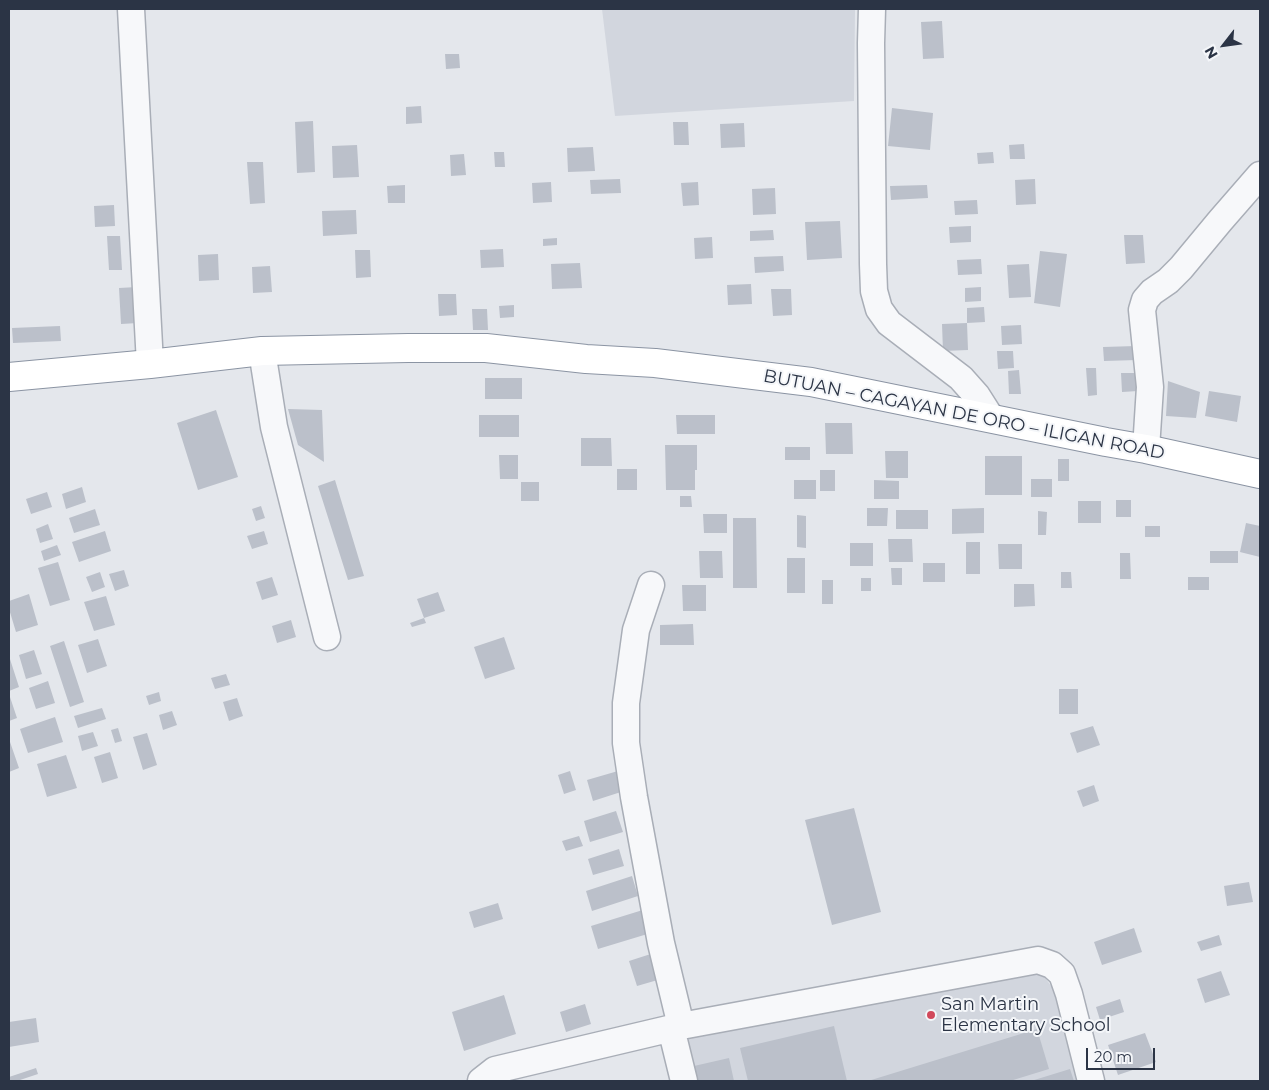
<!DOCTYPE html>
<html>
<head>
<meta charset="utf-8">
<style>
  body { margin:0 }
  #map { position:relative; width:1269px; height:1090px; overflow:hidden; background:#e4e7ec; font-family:Montserrat,sans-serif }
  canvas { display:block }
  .frame { position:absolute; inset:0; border:10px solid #2b3445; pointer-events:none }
  .north { position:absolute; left:1199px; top:20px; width:50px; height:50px; -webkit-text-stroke:4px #f4f6f9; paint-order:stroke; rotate:240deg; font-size:14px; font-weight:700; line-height:20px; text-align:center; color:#2b3445 }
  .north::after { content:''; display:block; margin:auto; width:18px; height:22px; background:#2b3445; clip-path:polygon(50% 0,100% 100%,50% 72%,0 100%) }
  .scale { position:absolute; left:1086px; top:1048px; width:69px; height:22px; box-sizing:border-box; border:2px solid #2b3445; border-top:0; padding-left:6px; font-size:15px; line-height:18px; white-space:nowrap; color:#2b3445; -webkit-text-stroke:4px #f4f6f9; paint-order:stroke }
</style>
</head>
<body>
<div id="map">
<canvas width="1269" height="1090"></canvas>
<div class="frame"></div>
<div class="north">N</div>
<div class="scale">20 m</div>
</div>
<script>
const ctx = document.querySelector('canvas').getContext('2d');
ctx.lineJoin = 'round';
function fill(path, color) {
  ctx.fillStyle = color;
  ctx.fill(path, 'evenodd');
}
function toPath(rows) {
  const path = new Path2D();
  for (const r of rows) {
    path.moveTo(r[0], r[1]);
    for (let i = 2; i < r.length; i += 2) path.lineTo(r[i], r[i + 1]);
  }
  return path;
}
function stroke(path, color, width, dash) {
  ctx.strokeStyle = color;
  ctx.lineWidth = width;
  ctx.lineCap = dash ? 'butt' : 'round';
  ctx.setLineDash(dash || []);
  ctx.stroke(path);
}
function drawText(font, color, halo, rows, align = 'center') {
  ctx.font = font + ' Montserrat,sans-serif';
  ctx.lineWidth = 4;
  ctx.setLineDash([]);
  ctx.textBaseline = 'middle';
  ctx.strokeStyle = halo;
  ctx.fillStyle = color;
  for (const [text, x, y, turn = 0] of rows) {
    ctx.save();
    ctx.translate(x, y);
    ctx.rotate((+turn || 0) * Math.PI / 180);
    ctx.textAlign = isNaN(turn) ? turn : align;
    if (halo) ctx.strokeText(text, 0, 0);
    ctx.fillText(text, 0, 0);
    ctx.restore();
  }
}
fill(toPath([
  [602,9,855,9,854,101,615,116],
  [1040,971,1057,994,1079,1081,693,1081,682,1037]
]), '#d2d6de');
fill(toPath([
  [942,21,944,58,923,59,921,22],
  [445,54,459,54,460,68,446,69],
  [421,106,422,123,406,124,406,107],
  [892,108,933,113,930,150,888,146],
  [313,121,315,172,297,173,295,122],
  [673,122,688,122,689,145,674,145],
  [744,123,745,147,721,148,720,124],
  [1024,144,1025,159,1010,159,1009,145],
  [357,145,359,177,333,178,332,146],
  [593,147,595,171,568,172,567,148],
  [494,152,504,152,505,167,495,167],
  [993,152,994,163,978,164,977,153],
  [464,154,466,175,451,176,450,155],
  [247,162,263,162,265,203,250,204],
  [620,179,621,193,591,194,590,180],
  [1035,179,1036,204,1016,205,1015,180],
  [551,182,552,202,533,203,532,183],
  [698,182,699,205,683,206,681,183],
  [405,185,405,203,388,203,387,186],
  [927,185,928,198,891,200,890,186],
  [775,188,776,214,753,215,752,189],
  [977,200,978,214,955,215,954,201],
  [114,205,115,226,95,227,94,206],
  [356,210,357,234,323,236,322,211],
  [840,221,842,258,807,260,805,222],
  [971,226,971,242,950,243,949,227],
  [773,230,774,240,750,241,750,231],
  [1124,235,1143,235,1145,263,1126,264],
  [107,236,120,236,122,270,109,270],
  [712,237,713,258,695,259,694,238],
  [557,238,557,245,543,246,543,239],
  [503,249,504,267,481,268,480,250],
  [355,250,370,250,371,277,356,278],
  [1040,251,1067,254,1060,307,1034,303],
  [218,254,219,280,199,281,198,255],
  [783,256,784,271,755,273,754,257],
  [981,259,982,274,958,275,957,260],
  [580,263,582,288,552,289,551,264],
  [1029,264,1031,297,1009,298,1007,265],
  [270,266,272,292,253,293,252,267],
  [751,284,752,304,728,305,727,285],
  [137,287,138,323,121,324,119,288],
  [981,287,981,301,965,302,965,288],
  [771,289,791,289,792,315,773,316],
  [438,294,456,294,457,315,439,316],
  [514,305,514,317,500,318,499,306],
  [984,307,985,322,967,323,967,308],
  [472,309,487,309,488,330,473,330],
  [967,323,968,350,943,351,942,324],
  [1021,325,1022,344,1002,345,1001,326],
  [60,326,61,341,13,343,12,328],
  [1136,346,1137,360,1104,361,1103,347],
  [997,351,1013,351,1014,368,998,369],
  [1086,368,1096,368,1097,395,1088,396],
  [1019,370,1021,394,1009,394,1008,371],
  [1121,373,1137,373,1138,391,1122,392],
  [485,378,522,378,522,399,485,399],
  [1168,381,1200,392,1196,418,1166,416],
  [1209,391,1241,396,1237,422,1205,416],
  [288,409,322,410,324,462,298,445],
  [216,410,238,477,198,490,177,423],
  [479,415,519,415,519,437,479,437],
  [676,415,715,415,715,434,677,434],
  [825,423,852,423,853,454,826,454],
  [581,438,611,438,612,466,581,466],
  [665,445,697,445,697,470,695,470,695,490,666,490],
  [785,447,810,447,810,460,785,460],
  [885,451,908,451,908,478,886,478],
  [499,455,518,455,518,479,500,479],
  [985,456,1022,456,1022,495,985,495],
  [1058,459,1069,459,1069,481,1058,481],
  [617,469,637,469,637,490,617,490],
  [820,470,835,470,835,491,820,491],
  [1031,479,1052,479,1052,497,1031,497],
  [335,480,364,576,348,580,318,486],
  [794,480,816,480,816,499,794,499],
  [874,480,899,481,899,499,874,499],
  [521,482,539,482,539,501,521,501],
  [82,487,86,502,66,509,62,494],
  [47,492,52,507,31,514,26,499],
  [680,496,691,496,692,507,680,507],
  [1116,500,1131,500,1131,517,1116,517],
  [1078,501,1101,501,1101,523,1078,523],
  [261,506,265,518,256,521,252,509],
  [867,508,888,508,887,526,867,526],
  [984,508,984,533,952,534,952,509],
  [95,509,100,525,74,533,69,518],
  [896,510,928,510,928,529,896,529],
  [1038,511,1047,512,1046,535,1038,535],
  [703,514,727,514,727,533,704,533],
  [797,515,806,516,806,548,797,547],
  [733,518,756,518,757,588,733,588],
  [1246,523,1260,526,1260,557,1240,552],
  [48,524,53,539,40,543,36,529],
  [1145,526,1160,526,1160,537,1145,537],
  [105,531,111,551,79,562,72,542],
  [264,531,268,544,252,549,247,536],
  [888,539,912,539,913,562,889,562],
  [966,542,980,542,980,574,966,574],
  [850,543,873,543,873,566,850,566],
  [998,544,1022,544,1022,569,999,569],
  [57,545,61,555,44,561,41,551],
  [699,551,722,551,723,578,700,578],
  [1210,551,1238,551,1238,563,1210,563],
  [1120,553,1130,553,1131,579,1120,579],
  [787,558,805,558,805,593,787,593],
  [58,562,70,600,50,606,38,568],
  [923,563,945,563,945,582,923,582],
  [891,568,902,568,902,585,892,585],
  [124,570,129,586,115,591,109,574],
  [100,572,105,587,92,592,86,577],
  [1061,572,1071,572,1072,588,1061,588],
  [272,577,278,595,262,600,256,582],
  [1188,577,1209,577,1209,590,1188,590],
  [861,578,871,578,871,591,861,591],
  [822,580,833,580,833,604,822,604],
  [1014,584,1034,584,1035,606,1014,607],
  [682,585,706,585,706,611,683,611],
  [438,592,445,611,424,618,426,623,412,627,410,623,424,618,417,599],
  [29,594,38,625,16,632,9,609,9,601],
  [106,596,115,625,94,631,84,602],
  [291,620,296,637,277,643,272,626],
  [693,624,694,645,660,645,660,625],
  [504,637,515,669,485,679,474,647],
  [98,639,107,666,87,673,78,645],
  [64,641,84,702,70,707,50,646],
  [34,650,42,674,26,679,19,655],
  [9,656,19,687,9,691],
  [226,674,230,685,215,689,211,678],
  [48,681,55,703,36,709,29,688],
  [1059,689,1078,689,1078,714,1059,714],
  [159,692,161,701,149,705,146,696],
  [9,694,17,718,9,721],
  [237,698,243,716,229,721,223,702],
  [102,708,106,719,78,728,74,716],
  [172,711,177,725,163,730,159,715],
  [55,717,63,742,28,753,20,729],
  [1093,726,1100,745,1077,753,1070,733],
  [118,728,122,741,115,743,111,730],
  [93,732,98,746,82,751,78,736],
  [147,733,157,765,143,770,133,737],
  [9,739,19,768,9,772],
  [110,752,118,778,102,783,94,757],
  [66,755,77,788,47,797,37,764],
  [570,771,576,790,564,794,558,775],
  [618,771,624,791,593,801,587,780],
  [1094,785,1099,801,1083,807,1077,791],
  [854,808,881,912,832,925,805,820],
  [616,811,623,832,590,842,584,821],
  [579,836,583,846,566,851,562,841],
  [619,849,624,866,593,875,588,859],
  [632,876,638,896,592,911,586,891],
  [1249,882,1253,902,1227,906,1224,886],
  [498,903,503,919,474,928,469,912],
  [646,909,654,932,598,949,591,926],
  [1134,928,1142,952,1102,965,1094,942],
  [1219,935,1222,945,1201,951,1197,942],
  [660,951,668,977,637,986,629,961],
  [1221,971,1230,995,1205,1003,1197,979],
  [504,995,516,1034,464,1051,452,1012],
  [1120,999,1124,1012,1100,1020,1096,1007],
  [585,1004,591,1024,566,1032,560,1012],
  [36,1018,39,1042,9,1047,9,1022],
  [834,1026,847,1081,748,1081,740,1048],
  [1037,1029,1049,1069,1010,1081,868,1081],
  [1145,1033,1156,1062,1118,1075,1108,1045],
  [729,1058,734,1081,698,1081,694,1066],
  [36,1068,38,1074,17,1081,9,1081,9,1077],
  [1070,1069,1074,1081,1031,1081]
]), '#bbc0ca');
const minor = toPath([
  [131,9,150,364],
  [872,9,871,43,873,264,874,291,879,309,889,323,961,378,977,396,991,418],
  [262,351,274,427,327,637],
  [1146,449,1150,387,1142,310,1145,300,1152,292,1168,281,1181,268,1220,221,1260,175],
  [651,585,636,630,626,703,626,743,634,797,661,943,681,1026],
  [671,1028,684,1081],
  [481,1081,495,1070,681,1026,1038,960,1052,965,1062,974,1069,994,1091,1081]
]);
const trunk = toPath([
  [9,377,150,364,262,351,408,348,486,348,586,359,655,363,811,382,1106,442,1146,449,1260,474]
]);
stroke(minor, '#a9aeb7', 29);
stroke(trunk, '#8b94a3', 30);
stroke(minor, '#f7f8fa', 26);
stroke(trunk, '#fff', 28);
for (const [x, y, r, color] of [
  [931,1015,5,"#d1495b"]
]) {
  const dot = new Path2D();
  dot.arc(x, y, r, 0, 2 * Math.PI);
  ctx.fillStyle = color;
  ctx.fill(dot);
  stroke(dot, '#f4f6f9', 2);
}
drawText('18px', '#2b3445', '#f4f6f9', [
  ["BUTUAN – CAGAYAN DE ORO – ILIGAN ROAD",964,415,11]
]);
drawText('18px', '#2b3445', '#f4f6f9', [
  ["San Martin",941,1005],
  ["Elementary School",941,1026]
], 'left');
</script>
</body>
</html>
